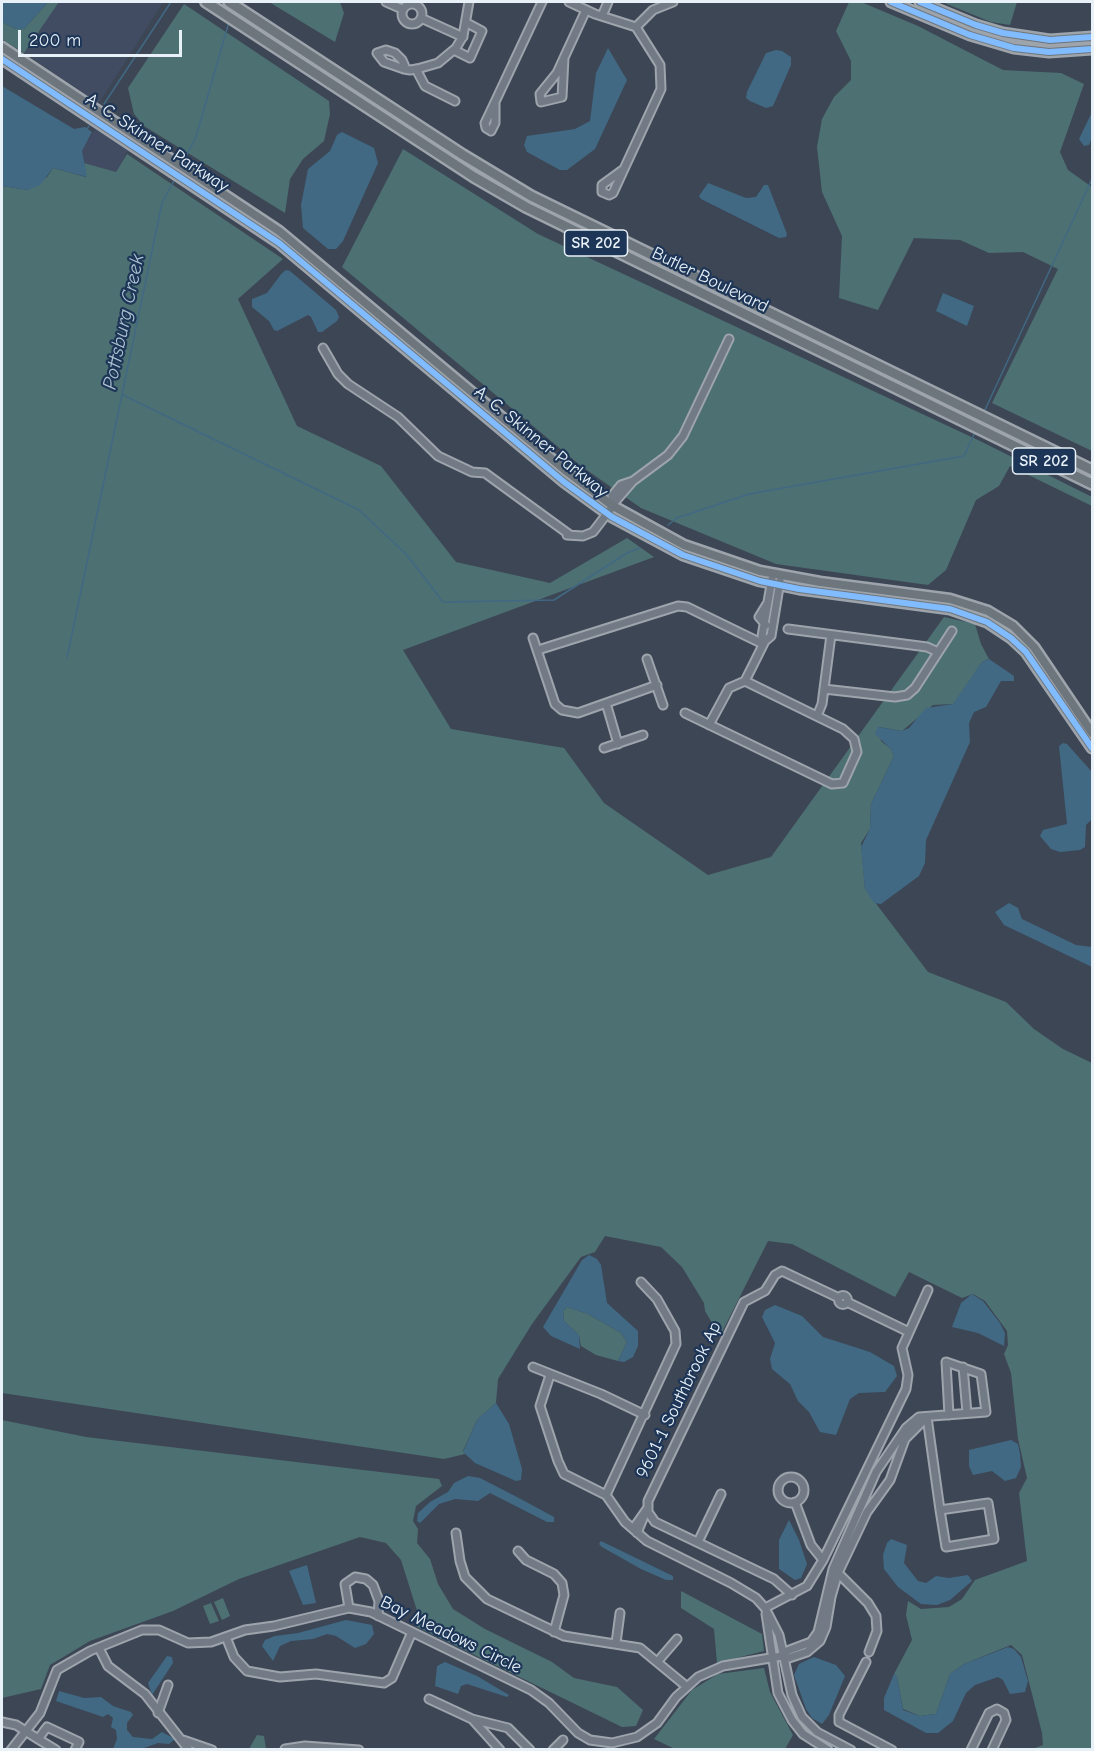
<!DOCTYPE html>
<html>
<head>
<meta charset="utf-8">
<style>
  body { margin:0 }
  #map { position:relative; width:1094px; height:1751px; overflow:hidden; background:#3d4655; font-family:"Comic Neue",sans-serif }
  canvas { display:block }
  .frame { position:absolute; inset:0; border:3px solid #e8f1f8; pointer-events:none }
  .scale { position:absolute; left:18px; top:30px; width:164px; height:27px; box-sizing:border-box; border:3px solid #e8f1f8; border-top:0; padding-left:8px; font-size:18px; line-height:21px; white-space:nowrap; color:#e8f1f8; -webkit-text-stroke:4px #1d3557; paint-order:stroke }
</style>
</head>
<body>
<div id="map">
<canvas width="1094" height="1751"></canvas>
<div class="frame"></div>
<div class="scale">200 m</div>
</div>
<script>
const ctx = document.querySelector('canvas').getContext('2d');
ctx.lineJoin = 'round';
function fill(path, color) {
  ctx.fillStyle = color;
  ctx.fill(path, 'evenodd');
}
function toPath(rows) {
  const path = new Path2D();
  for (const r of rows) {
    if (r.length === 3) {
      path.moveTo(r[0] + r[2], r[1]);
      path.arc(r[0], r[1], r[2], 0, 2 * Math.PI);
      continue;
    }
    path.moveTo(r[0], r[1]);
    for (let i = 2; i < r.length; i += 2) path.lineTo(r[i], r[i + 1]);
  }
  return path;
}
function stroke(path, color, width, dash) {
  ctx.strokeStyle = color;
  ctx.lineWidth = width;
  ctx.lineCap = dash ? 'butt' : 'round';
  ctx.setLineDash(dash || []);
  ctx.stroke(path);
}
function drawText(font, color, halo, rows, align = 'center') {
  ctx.font = font + ' "Comic Neue",sans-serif';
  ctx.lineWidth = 4.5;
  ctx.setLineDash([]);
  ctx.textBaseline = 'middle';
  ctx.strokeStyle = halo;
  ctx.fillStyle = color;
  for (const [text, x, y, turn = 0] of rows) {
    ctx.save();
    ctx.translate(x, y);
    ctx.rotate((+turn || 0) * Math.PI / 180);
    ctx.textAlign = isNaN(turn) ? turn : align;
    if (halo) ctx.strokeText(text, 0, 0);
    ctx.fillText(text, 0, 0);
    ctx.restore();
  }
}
fill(toPath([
  [59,2,163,2,99,103,24,53],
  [95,129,128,150,116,172,84,163,82,151]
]), '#414c62');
fill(toPath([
  [48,2,59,2,24,53,2,39,2,22,16,29,24,29],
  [269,2,340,2,344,13,335,42],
  [849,2,861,2,918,26,1003,70,1061,73,1084,84,1060,152,1068,170,1092,187,1092,451,992,403,1058,269,1023,252,989,253,960,240,914,238,878,310,839,298,842,236,822,192,817,147,822,119,834,97,851,80,851,61,836,31],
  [942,2,1017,2,1010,25,991,22],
  [184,4,329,101,330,114,324,141,303,159,290,179,285,213,144,126,134,114,128,88],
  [403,149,538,234,980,441,1092,497,1092,506,1010,466,999,486,976,500,946,570,928,585,776,564,641,508,581,466,342,267],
  [127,154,283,259,238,299,297,426,381,466,456,562,550,583,627,538,654,557,403,650,451,729,564,748,604,803,708,875,771,857,944,617,975,624,981,644,989,659,982,662,959,697,953,704,933,705,902,731,879,727,881,741,890,748,894,756,871,804,870,829,861,843,865,889,928,972,1006,1002,1034,1029,1063,1049,1092,1063,1092,1749,1032,1749,1043,1745,1042,1733,1022,1655,1011,1645,964,1664,950,1674,936,1714,920,1716,903,1709,897,1677,894,1674,912,1640,906,1615,908,1601,921,1609,949,1607,962,1599,975,1580,1027,1561,1019,1493,1027,1478,1018,1439,1011,1373,1004,1354,1008,1345,1007,1331,985,1301,973,1294,962,1298,909,1272,895,1297,792,1244,768,1241,720,1336,705,1311,704,1303,682,1267,661,1247,605,1236,595,1252,581,1257,532,1324,498,1379,496,1403,477,1420,463,1451,465,1454,444,1459,2,1393,2,186,28,190,47,177,53,168,86,177,84,163,116,172],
  [567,1307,588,1314,621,1333,627,1342,618,1361,596,1355,581,1346,579,1335,564,1321,563,1311],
  [2,1420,86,1437,439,1479,442,1486,416,1506,413,1521,418,1529,417,1543,430,1559,438,1584,453,1609,485,1629,552,1662,574,1678,617,1687,643,1710,636,1726,622,1727,415,1626,419,1617,401,1560,386,1543,360,1537,239,1579,173,1611,90,1641,50,1665,41,1689,2,1698],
  [681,1591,762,1634,764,1651,717,1663,714,1629,681,1608],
  [223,1598,230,1616,222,1620,214,1602],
  [211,1603,219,1621,210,1624,203,1606],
  [764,1668,770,1692,793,1735,785,1749,675,1749,654,1739,692,1690,718,1674],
  [257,1735,264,1736,266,1749,249,1749]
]), '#4d7073');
fill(toPath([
  [2,2,48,2,24,29,16,29,2,22],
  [608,48,627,80,595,149,567,170,560,170,527,152,524,145,527,136,575,129,590,121,596,73],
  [776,50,782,51,791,57,791,65,773,106,766,108,750,101,746,98,747,92,766,53],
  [2,86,74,129,85,127,92,132,82,151,87,177,53,168,40,185,28,190,2,186],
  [1092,112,1092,138,1089,145,1084,146,1079,139],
  [342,132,374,148,378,163,343,241,336,249,328,249,303,228,301,205,308,169,330,151,337,135],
  [708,183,746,198,756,197,764,185,768,185,787,234,786,237,779,238,701,199,699,196],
  [286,270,290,271,336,310,339,317,337,321,322,332,318,332,311,317,308,315,277,331,274,330,269,321,252,307,252,299,267,293,282,273],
  [943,293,974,306,967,326,936,311],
  [989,659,1014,676,1014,681,1001,681,986,707,974,712,969,723,970,742,926,840,925,863,919,876,881,904,874,903,865,889,861,847,870,829,871,804,894,756,890,748,875,734,878,727,902,731,909,728,926,708,953,704,982,662],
  [1063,743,1067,744,1092,772,1092,819,1086,825,1085,847,1080,850,1060,852,1051,849,1040,836,1043,830,1067,824,1059,746],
  [1009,903,1018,908,1022,919,1076,945,1092,947,1092,967,1004,925,995,912],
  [589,1255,597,1259,601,1265,607,1303,638,1331,638,1346,633,1357,624,1362,618,1361,627,1342,621,1333,588,1314,567,1307,563,1311,564,1321,579,1335,580,1349,551,1336,543,1327,582,1260],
  [972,1294,983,1301,1000,1323,1005,1333,1004,1346,978,1333,952,1327,961,1303],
  [775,1305,802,1316,823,1337,870,1352,894,1366,897,1376,885,1392,859,1393,850,1399,836,1435,820,1432,809,1412,798,1401,790,1384,772,1369,770,1359,775,1343,762,1317,765,1310],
  [496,1403,509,1424,522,1469,521,1480,516,1481,475,1463,463,1452,477,1420],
  [1011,1440,1018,1444,1020,1454,1021,1467,1016,1478,1005,1481,992,1471,973,1475,969,1466,969,1450],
  [468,1476,480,1478,517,1497,554,1517,554,1522,547,1522,490,1493,478,1501,455,1499,439,1504,420,1523,417,1521,418,1513,430,1502,448,1492,454,1483],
  [789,1520,799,1540,807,1564,801,1578,795,1580,779,1569,779,1540],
  [891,1539,907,1545,904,1563,918,1581,926,1583,936,1576,949,1578,968,1575,972,1581,950,1600,937,1605,921,1604,898,1587,884,1569,883,1555,887,1543],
  [601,1541,673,1576,673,1580,666,1580,641,1569,602,1547,599,1544],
  [307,1565,316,1603,303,1605,289,1571],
  [346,1620,372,1625,374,1634,366,1644,355,1648,336,1636,327,1634,313,1639,291,1641,280,1646,273,1661,262,1646,265,1640,275,1636,298,1633],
  [1008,1647,1014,1649,1021,1657,1028,1681,1025,1692,1010,1694,1003,1680,998,1677,975,1685,966,1693,953,1721,938,1733,926,1733,884,1710,884,1698,894,1674,897,1677,903,1710,920,1716,936,1714,950,1674,964,1664],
  [167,1656,172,1657,173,1663,152,1695,148,1683],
  [814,1657,836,1665,845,1676,829,1715,822,1724,812,1718,806,1709,794,1675,799,1664],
  [445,1662,477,1676,509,1695,507,1697,467,1684,461,1686,458,1694,435,1686,437,1666],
  [59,1691,84,1698,101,1697,113,1706,131,1712,133,1715,127,1723,127,1730,133,1737,152,1739,162,1732,175,1739,169,1744,158,1743,141,1749,113,1749,117,1739,116,1730,111,1727,113,1718,108,1714,103,1717,56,1701]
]), '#416983');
stroke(toPath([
  [104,104,171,2],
  [87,129,89,126],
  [183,162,196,137,229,22],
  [123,395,359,510,406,554,443,602,554,600,627,553,640,548],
  [984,412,1092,179],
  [668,525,677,518,749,494,964,456,976,430],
  [67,658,162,203,176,177]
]), '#416983', 1.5);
const minor = toPath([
  [386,2,402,9],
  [569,2,595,14,636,27,660,65,661,89,624,169,613,193,609,195,602,192,602,185,624,169],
  [412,14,10],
  [602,16,608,2],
  [421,18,463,37],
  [636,27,653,10,673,2],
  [454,50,470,58,482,31,467,23],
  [564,58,562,97,541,102,540,94,557,73,586,10],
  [406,69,402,60,395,53,386,50,377,53,384,62,404,69,410,70,417,69,438,63,456,48,463,36,469,2],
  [416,69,425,86,455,101],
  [495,102,495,123,491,131,486,128,485,123,495,102,542,2],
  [323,348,338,374,348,384,398,417,438,456,472,472,485,473,570,535],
  [633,481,668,455,683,436,729,339],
  [567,535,583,536,593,532,613,506,612,496,621,485,633,481,614,503],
  [772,579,762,636,765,641,771,636,780,581],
  [766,625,759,617,767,604],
  [788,629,927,647,938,652],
  [533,638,555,704,562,710,578,713,657,685],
  [538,650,678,606,687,607,763,644],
  [647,659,663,705],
  [745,681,765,641],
  [824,689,895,697,907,695,915,688,952,631],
  [606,703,618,744],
  [685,713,832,784,843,783,857,752,854,739,843,729,745,681,729,688,709,725],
  [817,716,822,704,831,635],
  [604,748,643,735],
  [843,1300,4.5],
  [847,1302,909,1332],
  [533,1367,601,1394,645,1415],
  [963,1367,967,1413],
  [550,1375,540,1406,558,1461,564,1474,606,1495,625,1522,647,1541,731,1583,756,1598,765,1608,779,1635,792,1695,802,1717,817,1732,851,1750],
  [927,1417,940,1510],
  [791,1490,13],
  [606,1495,676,1344,675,1331,657,1299,641,1282],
  [795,1502,811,1545,823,1560],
  [988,1503,994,1539,946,1547,940,1510,988,1503],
  [633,1529,647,1509],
  [456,1533,460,1561,465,1577,487,1599,564,1636,640,1648,686,1686],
  [637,1533,647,1509],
  [698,1542,721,1494],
  [518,1551,526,1560,554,1574,562,1583,564,1595,554,1632],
  [837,1572,868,1603,876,1616,877,1631,869,1652],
  [792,1595,774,1579,655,1522,648,1512,648,1501,744,1302,765,1291,775,1275,782,1271,839,1298],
  [349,1608,345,1584,355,1577,366,1579,373,1585,379,1601,378,1616],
  [765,1608,807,1586,823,1560,906,1389,908,1375,902,1348,928,1290],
  [766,1614,778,1693,792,1720,803,1734,828,1750],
  [226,1637,234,1657,247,1671,280,1677,316,1674,384,1683,392,1678,412,1632],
  [616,1643,620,1613],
  [99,1648,108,1666,145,1694,189,1750],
  [782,1656,787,1651,811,1642,818,1632,833,1569,876,1472,906,1428,919,1417,986,1412,981,1374,946,1362,949,1415],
  [658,1661,677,1639],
  [866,1662,839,1715,839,1722,892,1750],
  [429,1699,472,1719,508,1728,530,1750],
  [158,1713,168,1685],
  [473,1720,500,1750],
  [2,1722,16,1725,38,1739],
  [183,1740,212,1750],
  [285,1749,305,1746,359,1750],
  [11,1750,40,1713,57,1670,90,1651,142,1630,159,1630,188,1643,211,1642,245,1630,274,1626,349,1608,371,1612,531,1690,549,1703,578,1733,590,1740,612,1743,637,1737,657,1723,676,1697,698,1677,723,1666,782,1656,789,1658,807,1652,820,1641,826,1627,831,1597,838,1573,867,1512,890,1480,905,1439,927,1417],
  [56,1750,38,1739,47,1727,79,1742,75,1750],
  [553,1750,563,1740],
  [971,1750,989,1713,997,1709,1004,1713,1006,1720,992,1750]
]);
const major = toPath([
  [891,2,970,35,1014,48,1049,52,1092,49],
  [920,2,976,25,1003,33,1050,40,1092,37],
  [2,47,279,231,565,470,613,506,684,545,760,571,820,582,950,599,988,611,1013,626,1034,647,1092,733],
  [2,59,279,243,564,482,612,517,683,555,760,581,799,589,950,609,987,622,1011,638,1026,652,1092,748]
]);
const highway = toPath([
  [206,2,474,177,526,207,1092,484],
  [229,2,463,155,531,196,1092,470]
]);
stroke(minor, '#9ea4ac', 11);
stroke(major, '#9ea4ac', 13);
stroke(highway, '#9ea4ac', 14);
stroke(minor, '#727a85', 7);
stroke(major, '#6e767d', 8);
stroke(highway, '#6e767d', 9);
stroke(toPath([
  [891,2,970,35,1014,48,1049,52,1092,49],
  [920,2,976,25,1003,33,1050,40,1092,37],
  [2,59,279,243,564,482,612,517,683,555,760,581,799,589,950,609,987,622,1011,638,1026,652,1092,748]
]), '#80bcff', 6);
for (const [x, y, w] of [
  [596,243,63],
  [1044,461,63]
]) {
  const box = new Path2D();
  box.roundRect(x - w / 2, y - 13, w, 26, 4.5);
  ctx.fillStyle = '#1d3557';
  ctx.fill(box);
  stroke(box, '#e8f1f8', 1.5);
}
drawText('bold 16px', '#e8f1f8', null, [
  ["SR 202",596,243],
  ["SR 202",1044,461]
]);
drawText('18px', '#e8f1f8', '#1d3557', [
  ["A. C. Skinner Parkway",157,143,33],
  ["Butler Boulevard",710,280,26],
  ["A. C. Skinner Parkway",541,442,39],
  ["9601-1 Southbrook Ap",679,1400,-64],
  ["Bay Meadows Circle",451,1635,26]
]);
drawText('italic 20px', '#aec3d1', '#1d3557', [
  ["Pottsburg Creek",124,322,-78]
]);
</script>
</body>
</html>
